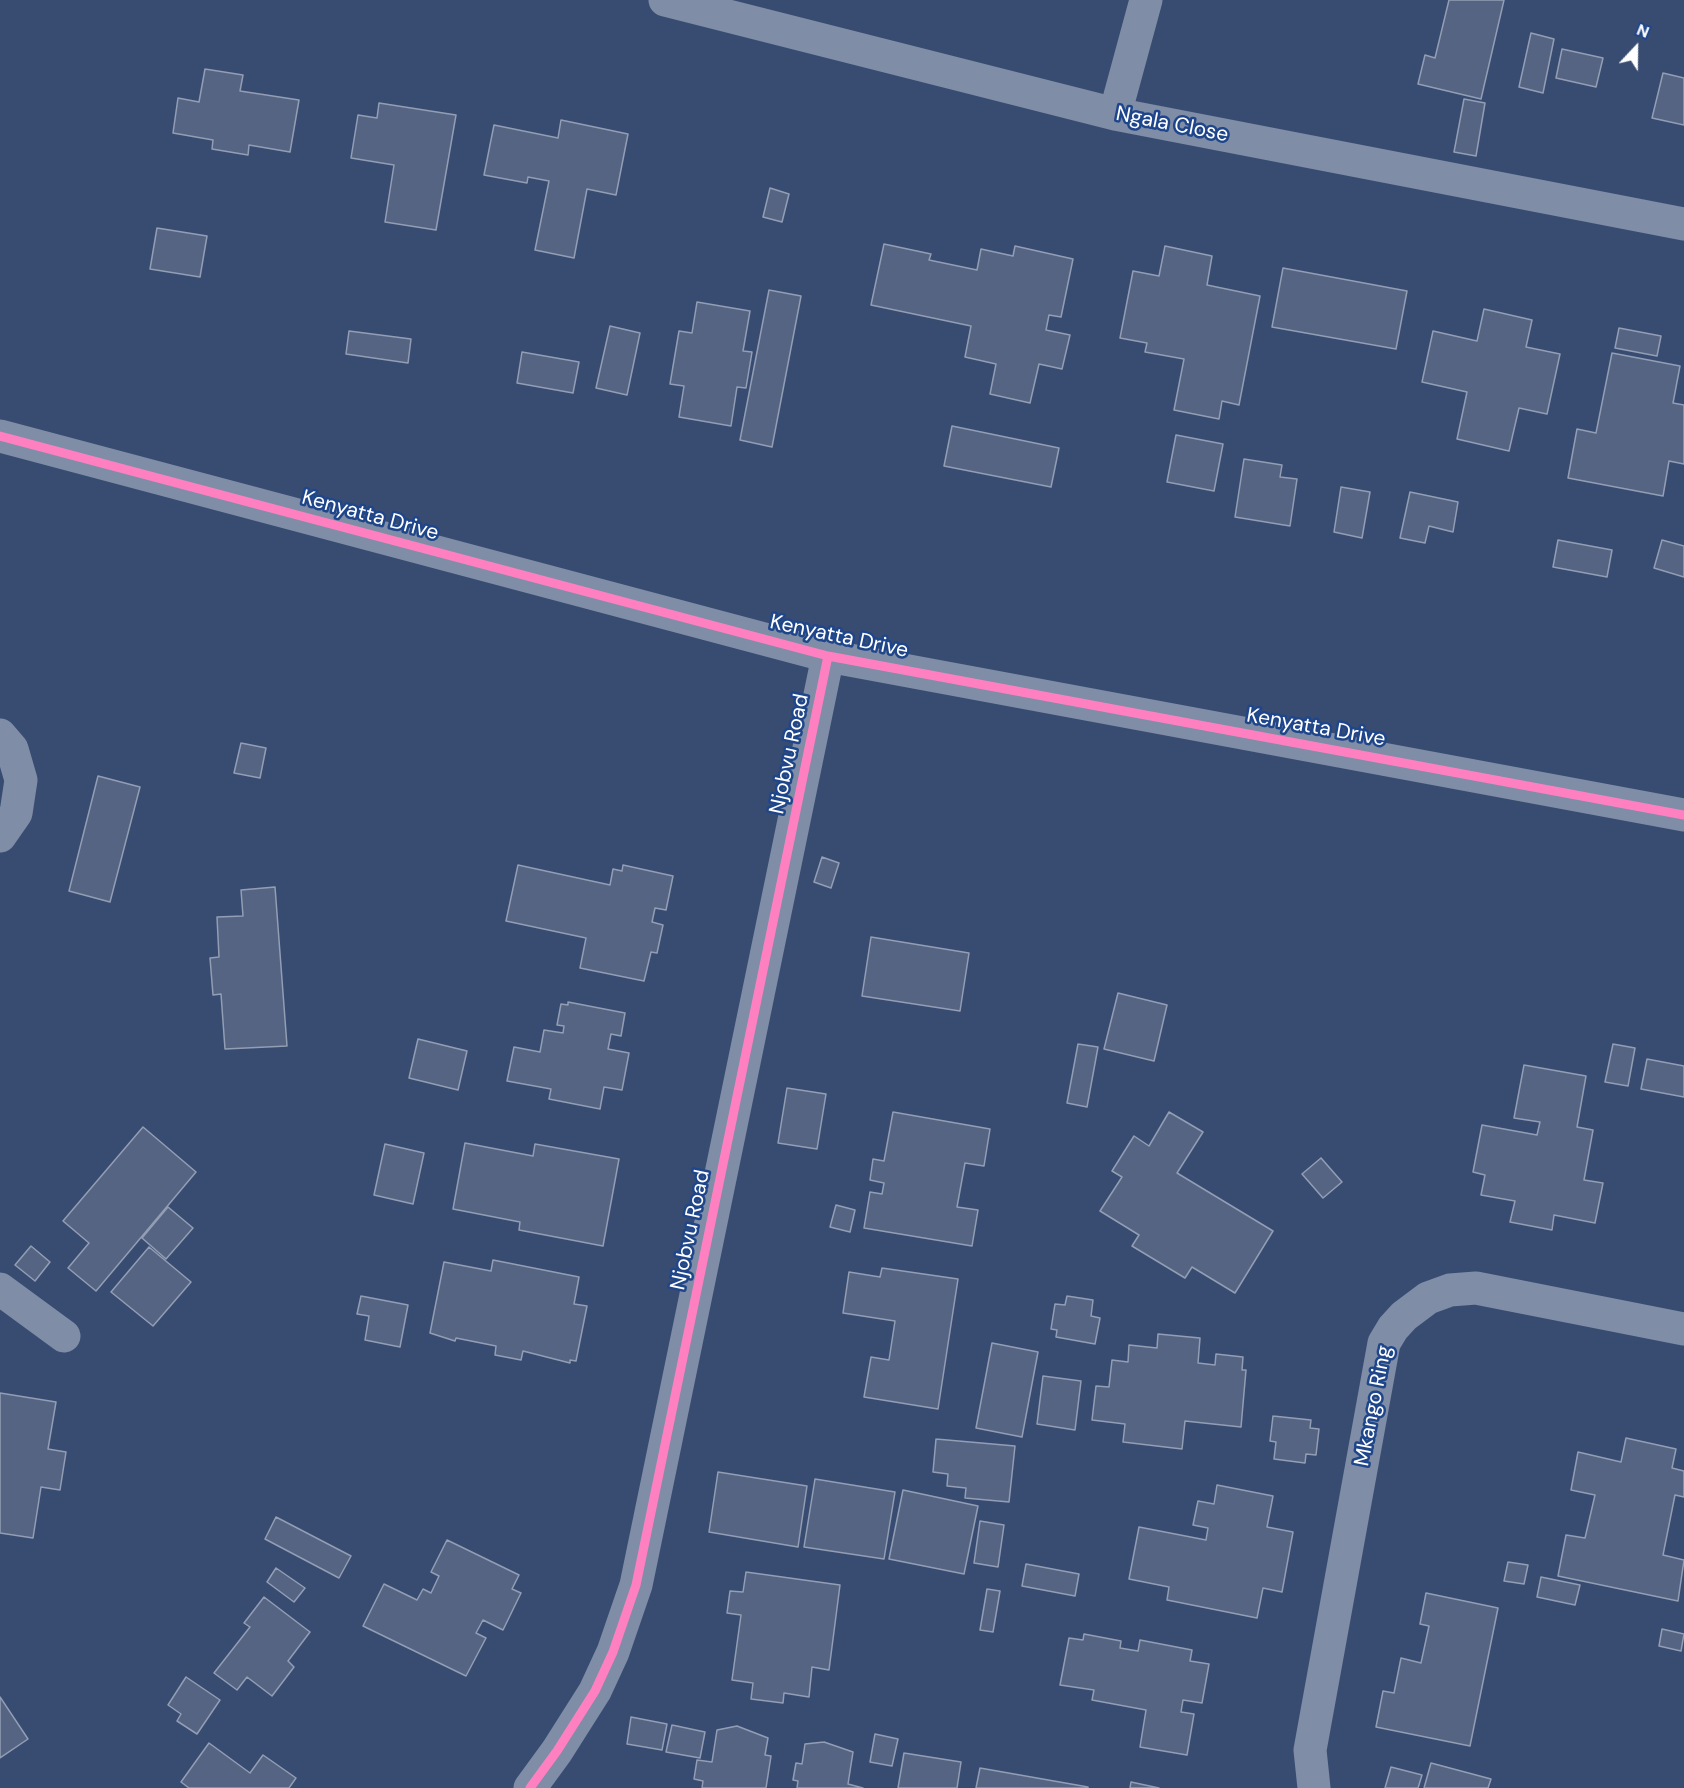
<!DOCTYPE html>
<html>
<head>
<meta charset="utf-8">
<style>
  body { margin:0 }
  #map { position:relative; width:1684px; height:1788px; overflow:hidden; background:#384c72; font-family:"DM Sans",sans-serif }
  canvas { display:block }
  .north { position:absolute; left:1606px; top:18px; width:60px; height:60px; -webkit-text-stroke:4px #1f468a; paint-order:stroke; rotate:22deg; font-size:16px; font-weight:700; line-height:24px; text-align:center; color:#fff }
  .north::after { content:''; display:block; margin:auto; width:21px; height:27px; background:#fff; clip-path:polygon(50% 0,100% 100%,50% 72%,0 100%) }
</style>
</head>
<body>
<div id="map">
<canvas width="1684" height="1788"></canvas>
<div class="north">N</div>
</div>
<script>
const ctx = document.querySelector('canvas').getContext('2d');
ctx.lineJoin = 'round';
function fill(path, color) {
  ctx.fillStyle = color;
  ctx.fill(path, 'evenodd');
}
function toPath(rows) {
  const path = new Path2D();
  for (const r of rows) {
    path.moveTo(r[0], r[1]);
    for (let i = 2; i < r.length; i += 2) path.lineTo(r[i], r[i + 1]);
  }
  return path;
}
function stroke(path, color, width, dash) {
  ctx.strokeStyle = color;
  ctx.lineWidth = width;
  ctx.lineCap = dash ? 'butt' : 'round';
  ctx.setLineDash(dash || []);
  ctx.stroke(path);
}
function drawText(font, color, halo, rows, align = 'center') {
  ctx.font = font + ' "DM Sans",sans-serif';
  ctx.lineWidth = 5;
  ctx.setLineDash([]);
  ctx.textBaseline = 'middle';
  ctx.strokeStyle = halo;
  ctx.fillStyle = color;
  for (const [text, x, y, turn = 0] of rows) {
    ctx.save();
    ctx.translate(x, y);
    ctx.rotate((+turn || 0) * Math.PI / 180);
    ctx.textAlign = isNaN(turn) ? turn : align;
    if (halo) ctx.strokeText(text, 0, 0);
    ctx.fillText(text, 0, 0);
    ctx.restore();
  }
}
const building = toPath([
  [1449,0,1504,0,1481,99,1418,84,1425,55,1435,58,1449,0],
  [1531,33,1554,39,1543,93,1519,87,1531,33],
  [1562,49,1603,58,1596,87,1556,78,1562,49],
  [205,69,243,75,240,91,299,100,290,152,249,145,248,155,212,149,213,140,173,133,178,98,199,102,205,69],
  [1663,73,1684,78,1684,125,1652,118,1663,73],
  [1464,99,1485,103,1476,156,1454,152,1464,99],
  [379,103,456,115,436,230,385,222,394,165,351,158,358,115,377,118,379,103],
  [561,120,628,134,616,195,587,189,574,258,535,250,549,181,528,177,527,183,484,175,494,125,558,138,561,120],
  [770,188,789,194,782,222,763,217,770,188],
  [157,228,207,236,200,277,150,269,157,228],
  [884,244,931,254,929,260,977,270,981,249,1013,256,1015,246,1073,259,1061,317,1049,315,1046,330,1070,335,1062,369,1039,364,1030,403,990,394,996,364,965,357,971,326,871,305,884,244],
  [1165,246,1212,256,1207,285,1260,296,1239,405,1222,401,1219,419,1174,410,1184,359,1145,352,1147,343,1120,338,1133,271,1159,276,1165,246],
  [1283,268,1407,291,1396,349,1272,327,1283,268],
  [769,290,801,296,772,447,740,440,769,290],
  [697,302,750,311,743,351,752,352,746,388,737,387,731,426,679,417,684,386,670,384,679,331,692,333,697,302],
  [1484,309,1532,320,1526,347,1560,354,1547,414,1519,408,1509,451,1457,439,1467,392,1422,382,1433,331,1477,341,1484,309],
  [610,326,640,333,627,395,596,388,610,326],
  [1619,328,1661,336,1657,356,1615,348,1619,328],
  [349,331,411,339,408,363,346,354,349,331],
  [522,352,579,362,573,393,517,383,522,352],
  [1612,353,1680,366,1673,403,1684,405,1684,464,1669,461,1663,496,1568,478,1577,429,1596,433,1612,353],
  [952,426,1059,448,1051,487,944,466,952,426],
  [1176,435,1223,444,1214,491,1167,482,1176,435],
  [1244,459,1282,465,1280,477,1297,479,1290,526,1235,517,1244,459],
  [1341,487,1370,492,1362,538,1334,532,1341,487],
  [1410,492,1458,502,1453,532,1429,526,1425,543,1400,538,1410,492],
  [1558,540,1612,550,1607,577,1553,567,1558,540],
  [1662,540,1684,546,1684,577,1654,568,1662,540],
  [241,743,266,748,260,778,234,773,241,743],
  [98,776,140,787,110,902,69,891,98,776],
  [822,857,839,863,831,888,814,882,822,857],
  [518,865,610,885,613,869,622,871,623,865,673,876,666,910,655,908,652,922,663,925,657,953,651,952,644,981,580,968,586,938,506,921,518,865],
  [275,887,287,1046,225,1049,221,994,213,995,210,958,219,957,217,917,243,916,241,890,275,887],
  [871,937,969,953,960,1011,862,996,871,937],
  [1118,993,1167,1005,1154,1061,1104,1049,1118,993],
  [568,1002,625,1013,621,1036,611,1034,608,1049,629,1053,622,1090,604,1087,600,1109,549,1099,551,1089,507,1081,514,1047,540,1052,544,1030,563,1033,564,1026,557,1025,561,1004,568,1005,568,1002],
  [418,1039,467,1051,458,1090,409,1078,418,1039],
  [1078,1044,1098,1047,1087,1107,1067,1103,1078,1044],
  [1613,1044,1635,1048,1628,1086,1605,1082,1613,1044],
  [1647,1059,1684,1066,1684,1097,1641,1089,1647,1059],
  [1524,1065,1586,1076,1577,1127,1593,1130,1584,1180,1603,1183,1595,1223,1554,1215,1552,1230,1510,1222,1515,1201,1481,1195,1485,1175,1473,1172,1482,1125,1537,1135,1540,1122,1514,1118,1524,1065],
  [787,1088,826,1094,817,1149,778,1143,787,1088],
  [893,1112,990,1129,984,1166,965,1163,957,1207,978,1210,972,1246,864,1228,870,1192,882,1194,884,1183,870,1180,873,1159,884,1161,893,1112],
  [1169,1112,1203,1132,1177,1173,1273,1231,1235,1293,1192,1267,1185,1278,1132,1246,1139,1235,1100,1211,1122,1177,1112,1171,1134,1136,1149,1146,1169,1112],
  [143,1127,196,1172,96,1291,68,1268,89,1243,63,1221,143,1127],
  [465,1143,533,1156,535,1144,619,1159,603,1246,519,1230,520,1222,453,1209,465,1143],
  [385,1144,424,1153,413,1204,374,1195,385,1144],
  [1321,1158,1342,1182,1323,1198,1302,1174,1321,1158],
  [836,1205,855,1210,850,1232,830,1227,836,1205],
  [168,1207,193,1228,166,1259,142,1238,168,1207],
  [31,1246,50,1262,35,1281,15,1265,31,1246],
  [149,1247,191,1282,153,1326,111,1292,149,1247],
  [493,1260,579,1277,574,1304,587,1306,576,1361,570,1360,570,1363,523,1351,521,1360,495,1355,496,1346,456,1338,455,1341,430,1333,444,1262,491,1271,493,1260],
  [882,1268,958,1279,938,1409,864,1397,871,1357,889,1360,895,1321,843,1313,849,1272,880,1277,882,1268],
  [361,1296,408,1305,400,1347,365,1340,369,1316,357,1314,361,1296],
  [1067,1296,1093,1300,1091,1316,1100,1318,1095,1344,1056,1337,1057,1330,1051,1329,1055,1304,1065,1305,1067,1296],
  [1158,1334,1200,1338,1198,1363,1215,1365,1216,1354,1243,1357,1242,1370,1246,1370,1241,1427,1185,1421,1182,1449,1123,1442,1125,1424,1092,1420,1096,1386,1109,1387,1112,1360,1128,1362,1129,1345,1157,1348,1158,1334],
  [992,1343,1038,1352,1022,1437,976,1428,992,1343],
  [1043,1376,1081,1381,1075,1430,1037,1424,1043,1376],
  [0,1393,56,1402,48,1449,66,1452,60,1490,41,1487,33,1538,0,1533,0,1393],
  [1273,1416,1311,1420,1310,1428,1319,1429,1316,1455,1306,1454,1305,1463,1274,1459,1276,1442,1270,1441,1273,1416],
  [1626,1438,1676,1449,1672,1468,1684,1471,1684,1497,1675,1495,1663,1555,1684,1560,1678,1601,1558,1576,1566,1535,1585,1538,1595,1495,1571,1490,1578,1452,1621,1462,1626,1438],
  [936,1439,1015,1446,1009,1502,965,1498,966,1488,947,1486,948,1474,933,1472,936,1439],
  [718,1472,807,1486,798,1547,709,1532,718,1472],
  [815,1479,895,1492,884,1559,804,1547,815,1479],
  [1217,1485,1273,1496,1267,1527,1293,1532,1282,1592,1263,1588,1257,1618,1167,1600,1169,1587,1129,1579,1139,1527,1206,1540,1208,1528,1193,1525,1198,1501,1214,1504,1217,1485],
  [903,1490,978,1506,964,1574,889,1559,903,1490],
  [276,1517,351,1556,339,1578,265,1539,276,1517],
  [980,1521,1004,1525,998,1567,974,1563,980,1521],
  [447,1540,519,1575,512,1589,521,1593,503,1630,483,1620,476,1633,486,1638,466,1676,363,1626,384,1584,417,1600,423,1589,431,1593,439,1576,431,1572,447,1540],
  [1508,1562,1528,1565,1524,1584,1504,1581,1508,1562],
  [1026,1564,1079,1574,1075,1596,1022,1586,1026,1564],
  [276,1568,305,1588,294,1602,267,1582,276,1568],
  [746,1572,840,1585,829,1670,812,1667,809,1697,784,1693,783,1703,751,1699,753,1683,732,1680,741,1615,727,1613,730,1591,743,1592,746,1572],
  [1541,1577,1580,1585,1575,1605,1537,1597,1541,1577],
  [987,1589,1000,1591,993,1632,980,1630,987,1589],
  [1426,1593,1498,1608,1470,1746,1376,1727,1383,1691,1394,1693,1401,1658,1421,1663,1429,1626,1420,1624,1426,1593],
  [264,1597,310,1632,288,1661,294,1667,272,1696,247,1677,237,1690,214,1673,250,1627,244,1623,264,1597],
  [1662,1629,1684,1634,1681,1651,1659,1646,1662,1629],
  [1084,1634,1121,1641,1120,1648,1138,1651,1140,1640,1192,1650,1190,1661,1209,1664,1202,1703,1183,1700,1181,1712,1194,1714,1187,1755,1140,1747,1146,1710,1092,1700,1094,1690,1060,1685,1069,1638,1083,1640,1084,1634],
  [186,1677,220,1700,197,1734,177,1721,181,1714,168,1705,186,1677],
  [0,1697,28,1739,0,1758,0,1697],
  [631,1717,667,1724,662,1750,627,1744,631,1717],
  [672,1725,705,1732,700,1758,666,1752,672,1725],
  [737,1726,768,1738,765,1755,771,1756,766,1788,702,1788,703,1781,694,1779,697,1760,712,1762,717,1730,737,1726],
  [875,1734,898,1739,892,1766,870,1762,875,1734],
  [824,1742,853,1752,848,1784,863,1788,797,1788,798,1781,793,1780,796,1763,802,1764,805,1744,824,1742],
  [209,1743,250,1773,263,1755,296,1778,289,1788,189,1788,181,1782,209,1743],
  [904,1753,961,1762,957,1788,898,1788,904,1753],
  [1431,1763,1491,1779,1488,1788,1424,1788,1431,1763],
  [1391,1767,1422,1775,1418,1788,1385,1788,1391,1767],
  [980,1768,1088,1787,1088,1788,976,1788,980,1768],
  [1131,1782,1159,1788,1130,1788,1131,1782]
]);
fill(building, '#546482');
stroke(building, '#939eb5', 1.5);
stroke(toPath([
  [665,0,1115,114,1684,224],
  [1115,114,1146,0],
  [0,436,828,656,1684,815],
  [0,735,12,749,21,780,16,813,0,836],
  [0,1289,64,1336],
  [530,1788,557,1751,595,1691,613,1652,636,1585,828,656],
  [1314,1788,1310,1750,1384,1343,1393,1328,1404,1316,1428,1298,1450,1290,1476,1288,1684,1329]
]), '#7f8da7', 33);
stroke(toPath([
  [0,436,828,656,1684,815],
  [530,1788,557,1751,595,1691,613,1652,636,1585,828,656]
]), '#ff80c0', 9);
drawText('21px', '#fff', '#1f468a', [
  ["Ngala Close",1172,125,11],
  ["Kenyatta Drive",370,516,15],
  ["Kenyatta Drive",839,637,12],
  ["Kenyatta Drive",1316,728,10],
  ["Njobvu Road",790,754,-78],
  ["Njobvu Road",691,1230,-78],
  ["Mkango Ring",1374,1406,-79]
]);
</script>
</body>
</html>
